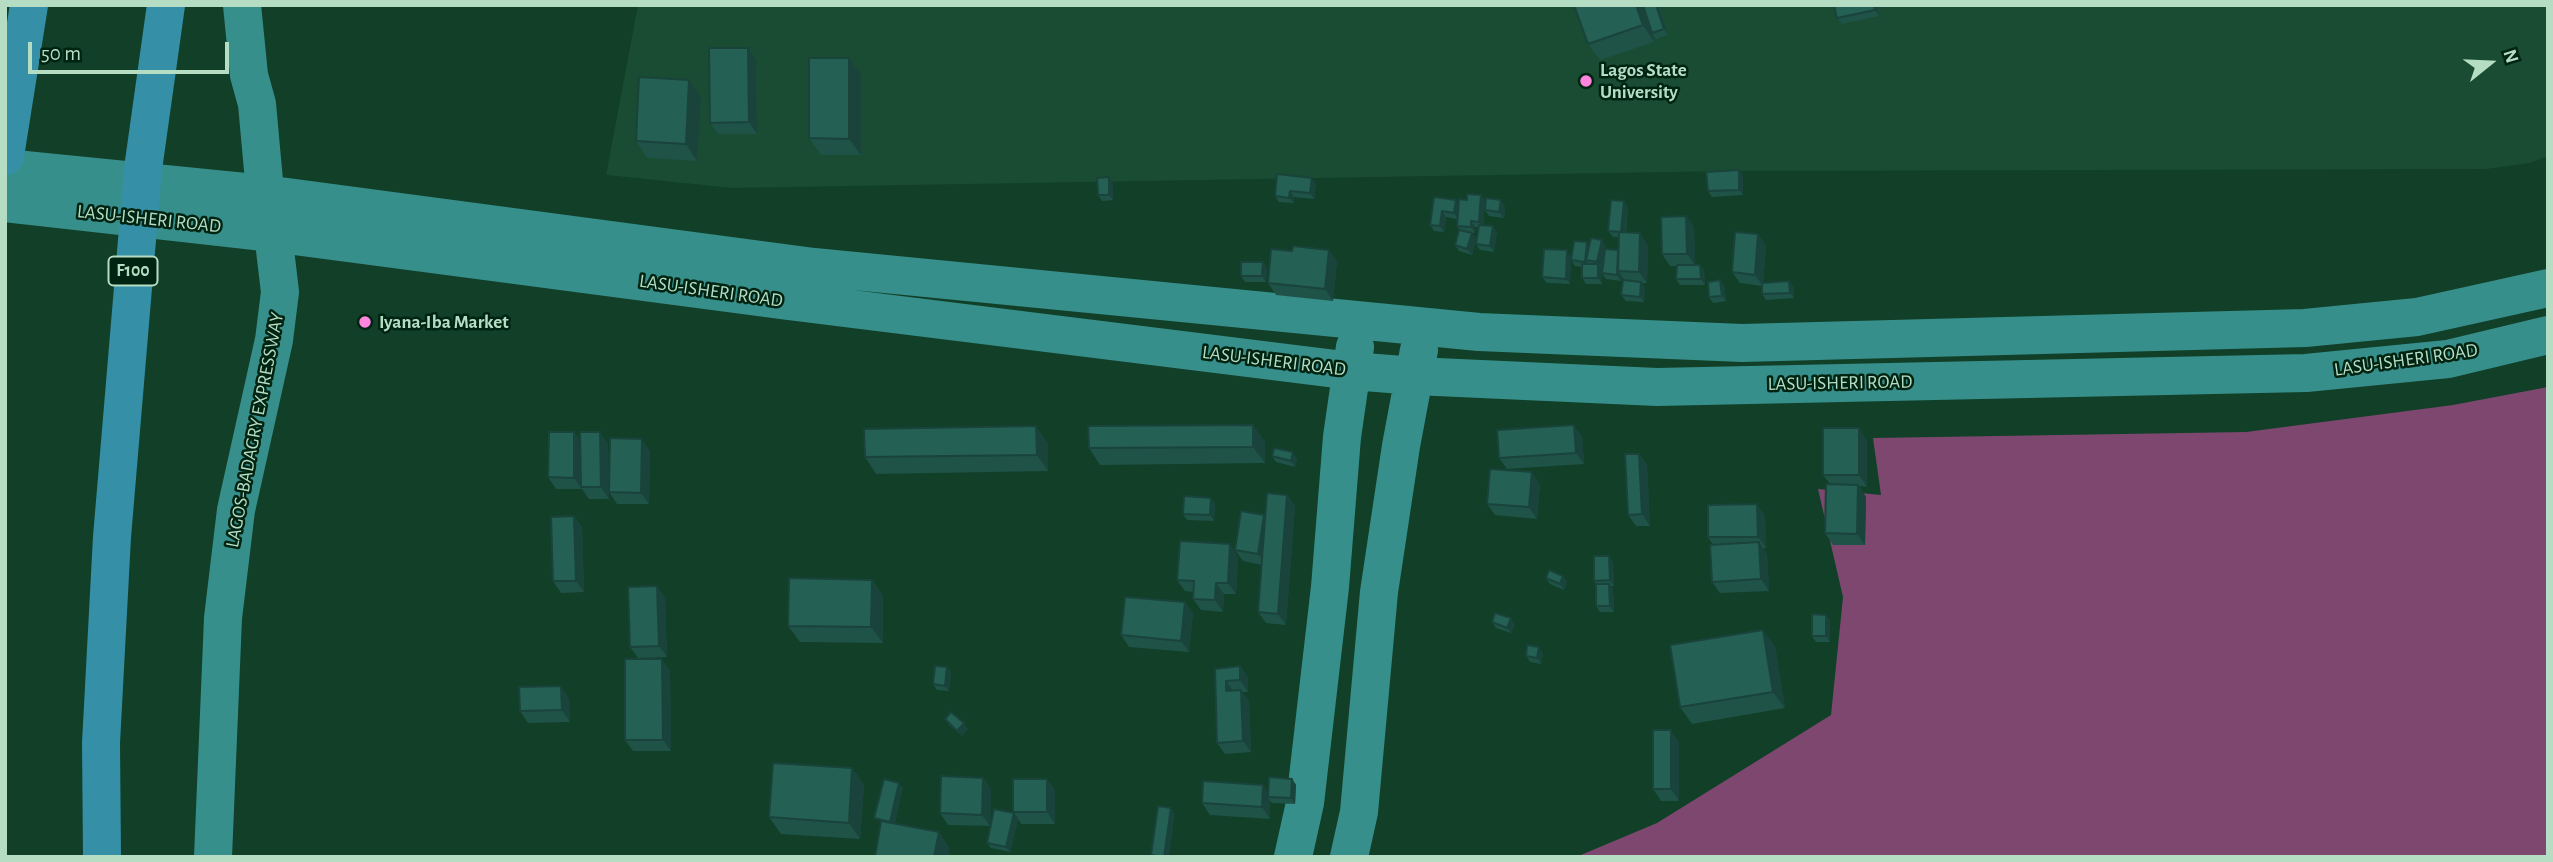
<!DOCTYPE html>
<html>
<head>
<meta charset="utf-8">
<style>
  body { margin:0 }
  #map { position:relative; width:2553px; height:862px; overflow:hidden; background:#113f28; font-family:"Alegreya Sans",sans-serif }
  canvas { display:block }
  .frame { position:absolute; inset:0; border:7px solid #b5ddc4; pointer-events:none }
  .north { position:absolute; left:2455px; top:28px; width:70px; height:70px; -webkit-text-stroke:5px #002412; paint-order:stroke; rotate:72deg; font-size:19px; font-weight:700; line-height:28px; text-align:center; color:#b5ddc4 }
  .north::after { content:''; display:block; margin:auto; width:24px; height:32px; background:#b5ddc4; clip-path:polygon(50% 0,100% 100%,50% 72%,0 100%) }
  .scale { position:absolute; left:28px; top:42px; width:201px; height:32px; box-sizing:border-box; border:4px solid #b5ddc4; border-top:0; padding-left:9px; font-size:21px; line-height:24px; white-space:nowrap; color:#b5ddc4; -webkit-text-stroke:5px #002412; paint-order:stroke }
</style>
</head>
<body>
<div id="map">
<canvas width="2553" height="862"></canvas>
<div class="frame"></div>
<div class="north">N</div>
<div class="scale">50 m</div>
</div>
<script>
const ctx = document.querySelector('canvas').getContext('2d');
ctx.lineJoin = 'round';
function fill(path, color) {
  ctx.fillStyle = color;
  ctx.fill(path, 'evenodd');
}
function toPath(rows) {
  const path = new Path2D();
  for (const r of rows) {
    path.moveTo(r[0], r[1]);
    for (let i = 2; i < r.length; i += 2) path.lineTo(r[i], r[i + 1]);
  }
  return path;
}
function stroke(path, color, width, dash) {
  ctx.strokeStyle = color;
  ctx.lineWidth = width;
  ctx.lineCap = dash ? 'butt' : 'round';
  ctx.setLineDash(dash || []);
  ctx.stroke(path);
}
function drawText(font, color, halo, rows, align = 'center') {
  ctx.font = font + ' "Alegreya Sans",sans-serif';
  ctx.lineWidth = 5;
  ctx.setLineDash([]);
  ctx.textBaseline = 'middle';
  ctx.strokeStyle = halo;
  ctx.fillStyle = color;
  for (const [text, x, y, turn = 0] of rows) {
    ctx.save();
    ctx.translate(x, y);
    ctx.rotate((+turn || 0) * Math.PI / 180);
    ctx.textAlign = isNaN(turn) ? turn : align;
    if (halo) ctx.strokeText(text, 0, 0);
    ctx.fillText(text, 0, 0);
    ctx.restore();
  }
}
fill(toPath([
  [638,5,2548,5,2548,156,2530,163,2486,169,1729,171,733,188,606,175]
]), '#194c32');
fill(toPath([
  [2548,387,2548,857,1576,857,1657,823,1831,715,1843,597,1818,489,1881,495,1873,438,2246,432,2453,405]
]), '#7e476f');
stroke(toPath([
  [5,168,265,194,814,267,1479,332,1742,343,2305,328,2417,317,2548,288],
  [5,203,273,233,788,301,1352,371,1415,376,1657,387,2306,373,2448,359,2548,335],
  [213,857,223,618,236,510,274,340,280,292,273,233,267,214,257,104,249,75,242,5],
  [1293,857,1305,803,1330,587,1342,437,1355,347],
  [1349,857,1359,812,1379,592,1401,446,1419,350]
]), '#378f8b', 38);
stroke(toPath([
  [5,156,29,5],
  [102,857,101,743,112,537,143,169,166,5]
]), '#358fa6', 38);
fill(toPath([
  [1574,5,1641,5,1654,42,1600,60,1588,44],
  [1643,5,1658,5,1668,35,1656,39,1652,33],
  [1877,5,1879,16,1842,24,1837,18],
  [748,48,756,59,757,134,718,134,710,123],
  [861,75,861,155,821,155,809,138],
  [701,97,697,161,647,158,636,141],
  [1739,170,1743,176,1743,195,1712,197,1708,191],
  [1113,183,1113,200,1102,201,1098,195],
  [1316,184,1314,199,1294,197,1294,203,1279,202,1275,196],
  [1481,195,1485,201,1483,225,1497,232,1494,252,1480,250,1476,244,1479,227,1475,227,1475,233,1470,233,1472,233,1476,239,1472,255,1459,251,1455,245,1460,230,1457,226,1457,219,1446,217,1444,232,1434,231,1430,225,1434,197,1459,204,1467,200],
  [1505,206,1504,218,1489,216,1485,210],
  [1628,207,1626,233,1648,245,1647,283,1642,283,1645,288,1644,302,1626,301,1621,295,1624,280,1622,277,1621,281,1606,279,1602,274,1602,284,1586,284,1582,278,1582,267,1575,266,1571,260,1589,245,1606,246,1605,249,1618,250,1619,237,1613,237,1608,231],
  [1686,216,1694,227,1695,265,1700,265,1704,271,1705,285,1680,285,1676,279,1677,266,1670,266,1662,254],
  [1758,234,1766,246,1763,283,1794,287,1794,298,1766,300,1762,294,1762,286,1740,283,1732,272],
  [1571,256,1570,284,1547,283,1542,277],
  [1337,261,1333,301,1276,295,1268,283],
  [1263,262,1267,268,1266,282,1245,282,1241,276],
  [1720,280,1724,286,1726,301,1713,303,1709,297],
  [574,432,580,441,608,443,609,499,589,499,582,489,556,489,548,477],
  [1582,436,1584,464,1507,469,1499,458],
  [1867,440,1867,487,1859,486,1866,497,1865,545,1833,545,1825,533,1830,484,1823,475],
  [1265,441,1265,463,1100,465,1089,448],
  [1048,443,1048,471,876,474,865,457],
  [650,451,649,504,617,504,609,492],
  [1639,454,1647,465,1650,526,1636,526,1628,515],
  [1272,456,1297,458,1295,467,1276,462],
  [1540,484,1537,519,1495,515,1487,504],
  [1287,495,1295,506,1286,625,1266,623,1258,612,1262,565,1243,561,1235,550,1264,515,1265,517],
  [1215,503,1214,521,1187,520,1183,514],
  [574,516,582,527,584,592,561,593,553,581],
  [1765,516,1766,548,1763,548,1767,554,1769,591,1720,593,1712,582,1713,545,1708,537],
  [1238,556,1236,594,1224,594,1223,612,1201,610,1193,599,1194,592,1185,591,1177,580],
  [1613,562,1614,586,1611,586,1613,589,1614,612,1600,612,1596,606,1596,584,1594,581],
  [1546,578,1567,581,1564,590,1550,584],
  [872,580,883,596,883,643,800,642,788,626],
  [665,597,667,657,638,658,630,647],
  [1185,602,1193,613,1189,652,1129,647,1121,635],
  [1830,620,1830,642,1816,642,1812,636],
  [1492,622,1515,624,1511,633,1496,628],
  [1775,646,1785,708,1692,724,1680,707],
  [1543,653,1541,664,1530,662,1526,656],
  [1240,666,1248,677,1248,692,1242,692,1249,701,1251,752,1225,754,1217,743,1215,669],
  [947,667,951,673,949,691,937,690,933,684],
  [670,670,671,751,633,751,625,740],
  [569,698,570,722,528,723,520,711],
  [945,719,968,729,962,736,949,725],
  [1679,742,1679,801,1661,801,1653,789],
  [852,768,864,785,860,839,781,834,769,817],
  [983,778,991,789,990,826,948,825,940,813],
  [1047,779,1055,790,1055,824,1021,824,1018,819,1010,852,991,848,987,843,1013,813],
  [1292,779,1296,785,1295,804,1272,803,1270,801,1270,819,1210,815,1202,803,1268,793]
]), '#1f5348');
fill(toPath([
  [1636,5,1641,5,1654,42,1643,25],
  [1656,5,1658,5,1668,35,1664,29],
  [1874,5,1877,5,1879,16,1875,10],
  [748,48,756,59,757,134,749,122],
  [849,58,861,75,861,155,849,139],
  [689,80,701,97,697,161,686,144],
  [1739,170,1743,176,1743,195,1739,190],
  [1109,177,1113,183,1113,200,1109,195],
  [1312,178,1316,184,1314,199,1310,193],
  [1290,191,1294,197,1294,203,1289,198],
  [1481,195,1485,201,1483,228,1479,222],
  [1456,200,1460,206,1458,219,1454,213],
  [1501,200,1505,206,1504,218,1499,212],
  [1624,201,1628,207,1625,237,1621,232],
  [1442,211,1446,217,1444,232,1440,226],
  [1686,216,1694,227,1695,265,1687,254],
  [1471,221,1475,227,1475,233,1471,227],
  [1493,226,1497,232,1494,252,1490,246],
  [1472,233,1476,239,1472,255,1467,249],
  [1640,233,1648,245,1647,283,1639,272],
  [1758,234,1766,246,1763,286,1755,275],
  [1602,240,1606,246,1601,268,1597,262],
  [1587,242,1591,248,1586,260,1589,264,1589,268,1585,262],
  [1329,250,1337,261,1333,301,1325,289],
  [1567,250,1571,256,1570,284,1566,279],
  [1620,250,1618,271,1622,276,1621,281,1617,275],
  [1263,262,1267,268,1266,282,1262,276],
  [1598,264,1602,270,1602,284,1598,278],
  [1700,265,1704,271,1705,285,1701,279],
  [1720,280,1724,286,1726,301,1722,296],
  [1789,281,1794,287,1794,298,1790,293],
  [1641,282,1645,288,1644,302,1640,297],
  [1253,425,1265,441,1265,463,1253,447],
  [1574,425,1582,436,1584,464,1576,453],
  [1036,426,1048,443,1048,471,1037,455],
  [1859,428,1867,440,1867,487,1859,475],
  [574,432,582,444,581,487,582,489,574,478],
  [600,432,608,443,609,499,601,487],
  [642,439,650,451,649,504,641,493],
  [1293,452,1297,458,1295,467,1291,461],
  [1639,454,1647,465,1650,526,1642,514],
  [1532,472,1540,484,1537,519,1529,507],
  [1858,485,1866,497,1865,545,1857,534],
  [1287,495,1295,506,1286,625,1278,614],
  [1211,498,1215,503,1214,521,1210,515],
  [1757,504,1765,516,1766,548,1758,537],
  [1264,515,1272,526,1266,565,1258,554],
  [574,516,582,527,584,592,576,581],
  [1759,542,1767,554,1769,591,1761,579],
  [1230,544,1238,556,1236,594,1228,583],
  [1609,556,1613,562,1614,586,1610,580],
  [1563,576,1567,581,1564,590,1560,584],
  [872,580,883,596,883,643,871,627],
  [1216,583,1224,594,1223,612,1215,600],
  [1609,584,1613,589,1614,612,1610,606],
  [657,586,665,597,667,657,659,646],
  [1185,602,1193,613,1189,652,1181,641],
  [1826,615,1830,620,1830,642,1826,636],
  [1511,618,1515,624,1511,633,1507,628],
  [1763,630,1775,646,1785,708,1773,692],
  [1539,647,1543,653,1541,664,1537,658],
  [662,659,670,670,671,751,663,740],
  [1240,666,1248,677,1248,692,1240,680],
  [947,667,951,673,949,691,945,686],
  [1226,681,1234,692,1226,691],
  [561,686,569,698,570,722,562,710],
  [1241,690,1249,701,1251,752,1243,741],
  [964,723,968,729,962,736,957,731],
  [1671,730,1679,742,1679,801,1671,789],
  [852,768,864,785,860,839,849,823],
  [983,778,991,789,990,826,982,815],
  [1047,779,1055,790,1055,824,1047,812],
  [1292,779,1296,785,1295,804,1291,798],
  [899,783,903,788,894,828,890,822],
  [1263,785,1271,796,1268,797,1270,801,1270,819,1262,807],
  [1171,808,1175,814,1169,857,1164,857],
  [1014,813,1018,818,1010,852,1006,847],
  [939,832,950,848,949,857,934,857]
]), '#19433b');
const building = toPath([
  [1574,5,1636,5,1643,25,1588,44,1574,5],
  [1643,5,1656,5,1664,29,1652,33,1643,5],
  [1874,5,1875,10,1837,18,1834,6,1874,5],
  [709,48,748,48,749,122,710,123,709,48],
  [809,58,849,58,849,139,809,138,809,58],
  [639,77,689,80,686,144,636,141,639,77],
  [1739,170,1739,190,1708,191,1706,172,1739,170],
  [1277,174,1312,178,1310,193,1290,191,1289,198,1275,196,1277,174],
  [1109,177,1109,195,1098,195,1097,178,1109,177],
  [1467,194,1481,195,1479,222,1471,221,1471,227,1457,226,1459,199,1467,200,1467,194],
  [1434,197,1456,200,1454,213,1442,211,1440,226,1430,225,1434,197],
  [1486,198,1501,200,1499,212,1485,210,1486,198],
  [1611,200,1624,201,1621,232,1608,231,1611,200],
  [1686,216,1687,254,1662,254,1661,217,1686,216],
  [1479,225,1493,226,1490,246,1476,244,1479,225],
  [1459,230,1472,233,1467,249,1455,245,1459,230],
  [1619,232,1640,233,1639,272,1618,271,1619,232],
  [1735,232,1758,234,1755,275,1732,272,1735,232],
  [1591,238,1602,240,1597,262,1586,260,1591,238],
  [1574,241,1587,242,1585,262,1571,260,1574,241],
  [1293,246,1329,250,1325,289,1268,283,1271,249,1292,251,1293,246],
  [1544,249,1567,250,1566,279,1542,277,1544,249],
  [1605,249,1618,250,1617,275,1602,273,1605,249],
  [1241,262,1263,262,1262,276,1241,276,1241,262],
  [1582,264,1598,264,1598,278,1582,278,1582,264],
  [1677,265,1700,265,1701,279,1676,279,1677,265],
  [1623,280,1641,282,1640,297,1621,295,1623,280],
  [1720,280,1722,296,1709,297,1708,282,1720,280],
  [1789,281,1790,293,1762,294,1762,283,1789,281],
  [1253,425,1253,447,1089,448,1088,426,1253,425],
  [1574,425,1576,453,1499,458,1497,430,1574,425],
  [1036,426,1037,455,865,457,864,429,1036,426],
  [1823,428,1859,428,1859,475,1823,475,1823,428],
  [549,432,574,432,574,478,548,477,549,432],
  [580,432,600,432,601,487,581,487,580,432],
  [610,438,642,439,641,493,609,492,610,438],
  [1274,448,1293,452,1291,461,1272,456,1274,448],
  [1625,454,1639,454,1642,514,1628,515,1625,454],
  [1490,469,1532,472,1529,507,1487,504,1490,469],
  [1826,484,1858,485,1857,534,1825,533,1826,484],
  [1267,493,1287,495,1278,614,1258,612,1267,493],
  [1184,496,1211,498,1210,515,1183,514,1184,496],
  [1757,504,1758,537,1708,537,1708,505,1757,504],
  [1241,511,1264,515,1258,554,1235,550,1241,511],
  [574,516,576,581,553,581,551,517,574,516],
  [1180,541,1230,544,1228,583,1216,583,1215,600,1193,599,1194,581,1177,580,1180,541],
  [1759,542,1761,579,1712,582,1710,545,1759,542],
  [1594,556,1609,556,1610,580,1594,581,1594,556],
  [1549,570,1563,576,1560,584,1546,578,1549,570],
  [789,578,872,580,871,627,788,626,789,578],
  [1596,584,1609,584,1610,606,1596,606,1596,584],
  [657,586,659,646,630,647,628,587,657,586],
  [1125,597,1185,602,1181,641,1121,635,1125,597],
  [1495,613,1511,618,1507,628,1492,622,1495,613],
  [1812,614,1826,615,1826,636,1812,636,1812,614],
  [1763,630,1773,692,1680,707,1670,645,1763,630],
  [1527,645,1539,647,1537,658,1526,656,1527,645],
  [625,659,662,659,663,740,625,740,625,659],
  [935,666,947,667,945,686,933,684,935,666],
  [1240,666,1240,680,1226,681,1226,691,1241,690,1243,741,1217,743,1215,669,1240,666],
  [561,686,562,710,520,711,519,687,561,686],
  [951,712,964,723,957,731,945,719,951,712],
  [1653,730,1671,730,1671,789,1653,789,1653,730],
  [773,763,852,768,849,823,769,817,773,763],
  [941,776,983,778,982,815,940,813,941,776],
  [1269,777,1292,779,1291,798,1268,797,1269,777],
  [884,779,899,783,890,822,874,818,884,779],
  [1013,779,1047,779,1047,812,1013,812,1013,779],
  [1203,781,1263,785,1262,807,1202,803,1203,781],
  [1158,806,1171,808,1164,857,1151,855,1158,806],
  [994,809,1014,813,1006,847,987,843,994,809],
  [881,821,939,832,934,857,875,857,881,821]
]);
fill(building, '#246054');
stroke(building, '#19433b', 2);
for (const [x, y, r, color] of [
  [1586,81,7,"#ff85df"],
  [365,322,7,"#ff85df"]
]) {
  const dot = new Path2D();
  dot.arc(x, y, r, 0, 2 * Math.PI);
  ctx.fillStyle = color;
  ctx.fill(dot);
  stroke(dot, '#002412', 2.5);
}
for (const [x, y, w] of [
  [133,271,49]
]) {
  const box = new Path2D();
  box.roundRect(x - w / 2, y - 14.5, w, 29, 5);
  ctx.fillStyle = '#002412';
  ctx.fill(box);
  stroke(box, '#b5ddc4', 2);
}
drawText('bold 18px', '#b5ddc4', null, [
  ["F100",133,271]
]);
drawText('bold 19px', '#b5ddc4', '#002412', [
  ["Lagos State",1600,70],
  ["University",1600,92],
  ["Iyana-Iba Market",379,322]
], 'left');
drawText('19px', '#b5ddc4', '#002412', [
  ["LASU-ISHERI ROAD",149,219,6],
  ["LASU-ISHERI ROAD",711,291,8],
  ["LASU-ISHERI ROAD",2406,360,-8],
  ["LASU-ISHERI ROAD",1274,361,7],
  ["LASU-ISHERI ROAD",1840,383,-1],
  ["LAGOS-BADAGRY EXPRESSWAY",255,430,-79]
]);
</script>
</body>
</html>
